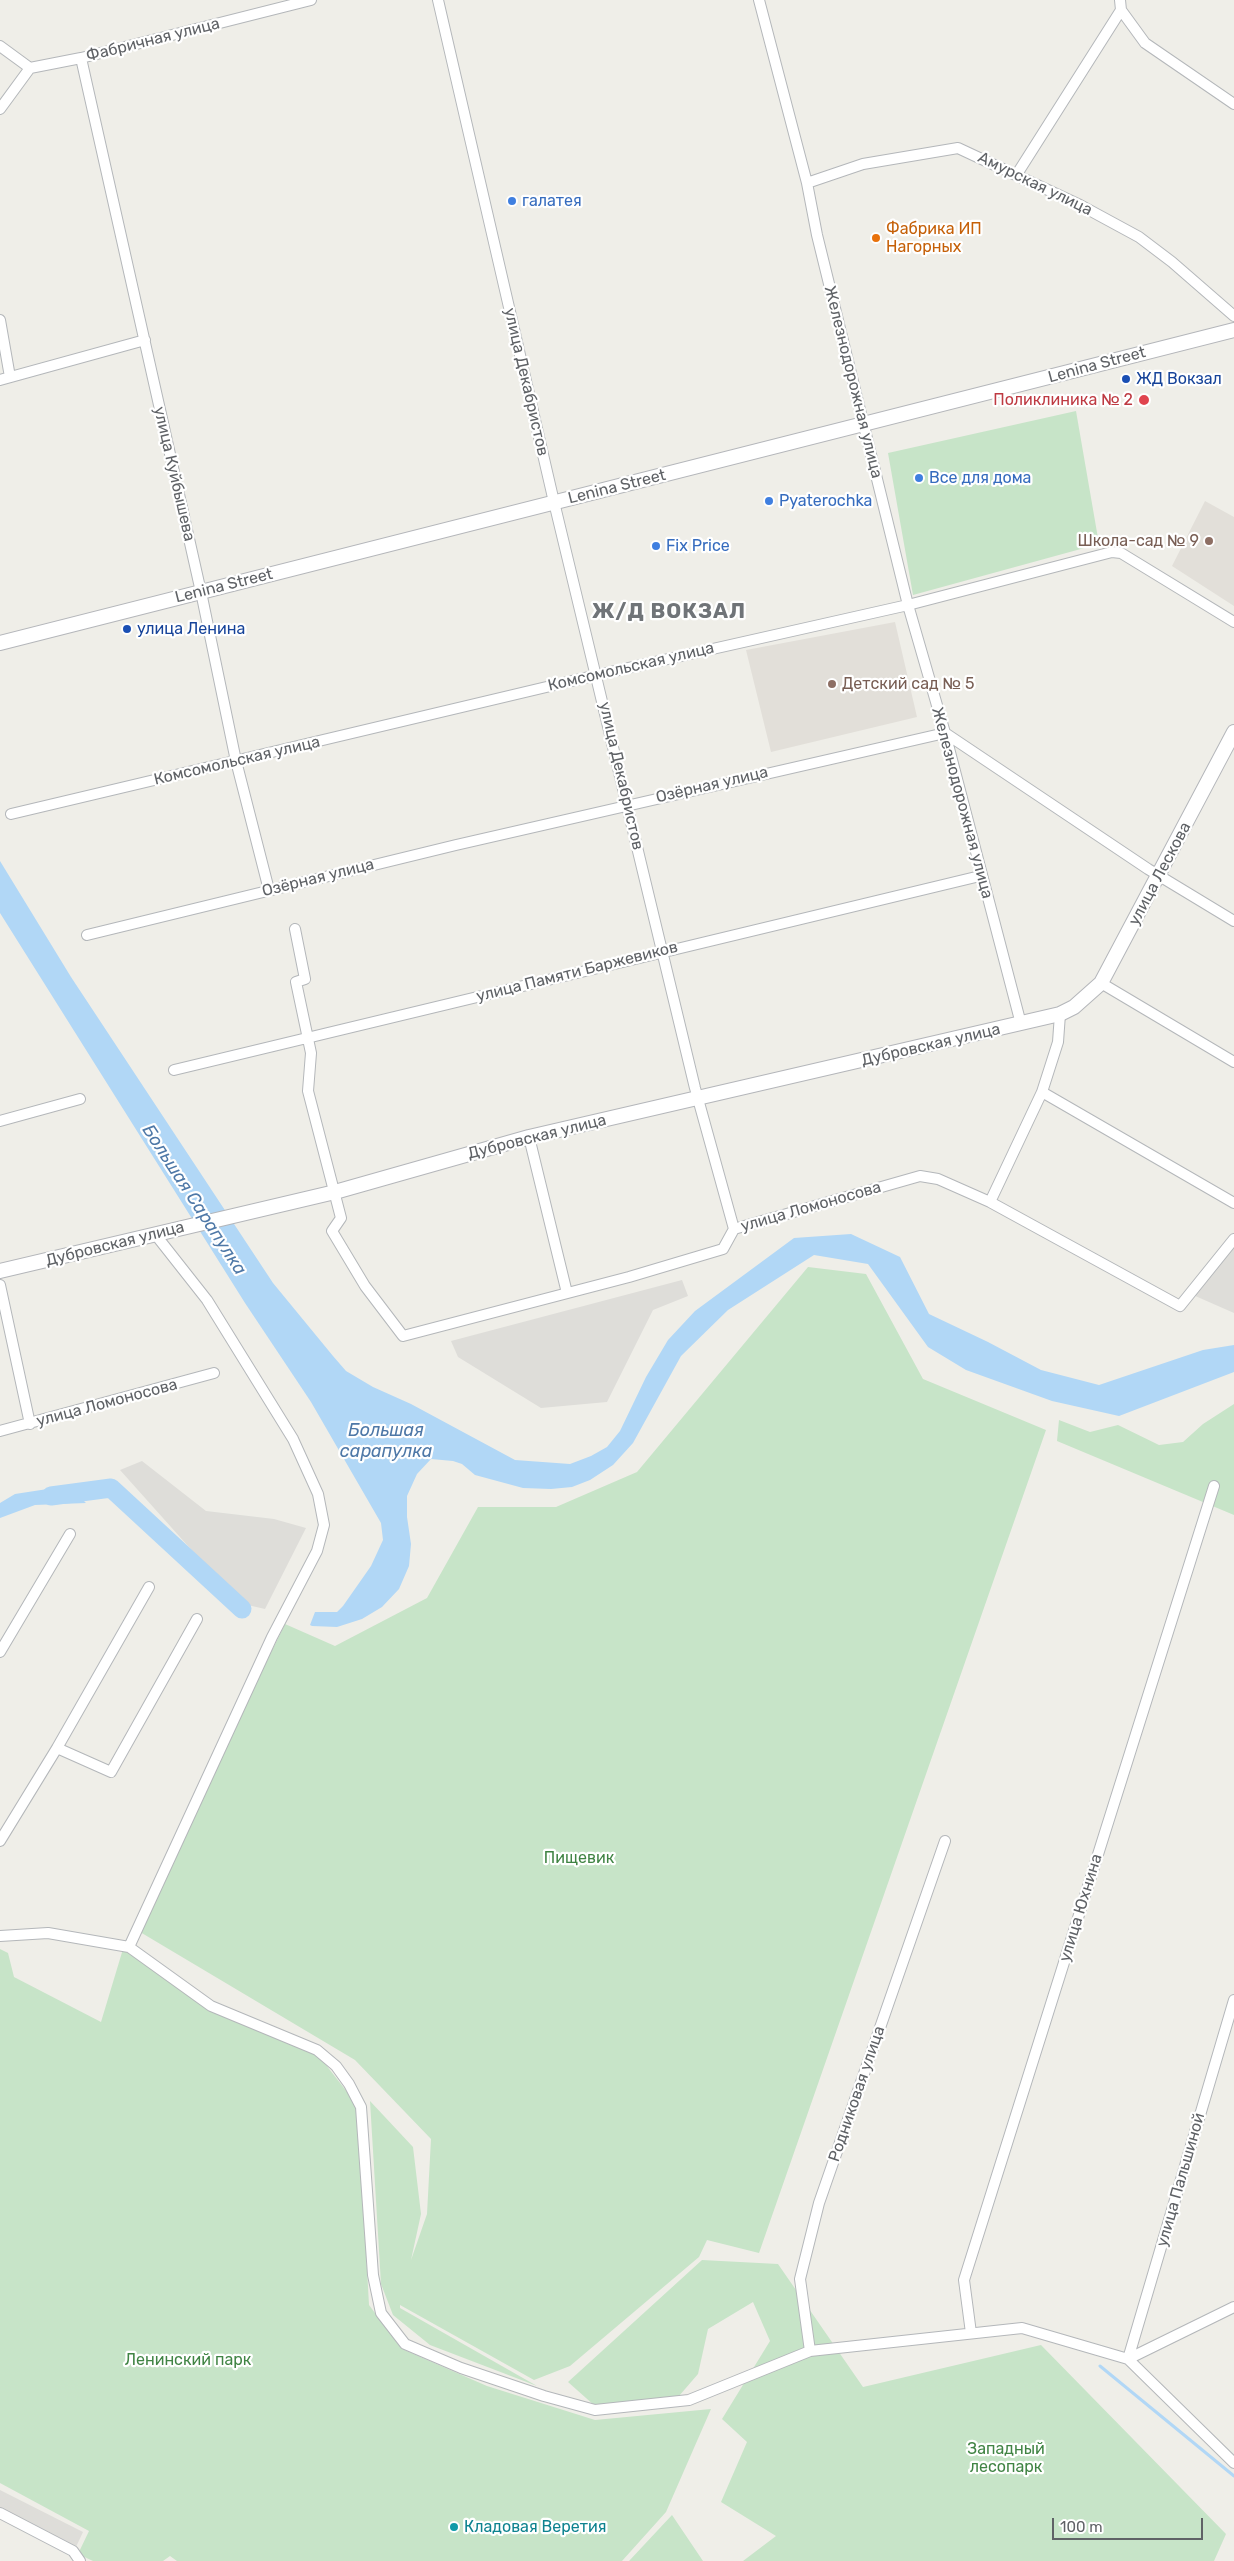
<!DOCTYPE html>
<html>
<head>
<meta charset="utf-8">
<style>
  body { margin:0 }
  #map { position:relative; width:1234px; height:2561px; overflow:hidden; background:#efeee8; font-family:Rubik,sans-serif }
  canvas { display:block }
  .scale { position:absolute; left:1052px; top:2518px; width:151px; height:22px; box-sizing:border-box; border:2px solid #5f6266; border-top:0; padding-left:6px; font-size:15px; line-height:18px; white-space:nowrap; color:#5f6266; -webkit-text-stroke:4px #fff; paint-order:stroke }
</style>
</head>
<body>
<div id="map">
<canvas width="1234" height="2561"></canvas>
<div class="scale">100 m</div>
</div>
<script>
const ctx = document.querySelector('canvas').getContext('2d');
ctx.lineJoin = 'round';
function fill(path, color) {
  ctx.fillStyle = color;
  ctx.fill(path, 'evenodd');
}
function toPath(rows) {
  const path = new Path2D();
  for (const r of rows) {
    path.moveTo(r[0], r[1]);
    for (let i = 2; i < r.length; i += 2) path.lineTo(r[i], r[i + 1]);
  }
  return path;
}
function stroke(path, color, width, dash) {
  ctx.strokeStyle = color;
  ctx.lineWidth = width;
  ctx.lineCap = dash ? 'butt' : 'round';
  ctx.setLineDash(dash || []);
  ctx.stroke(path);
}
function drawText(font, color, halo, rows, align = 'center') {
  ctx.font = font + ' Rubik,sans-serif';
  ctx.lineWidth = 4.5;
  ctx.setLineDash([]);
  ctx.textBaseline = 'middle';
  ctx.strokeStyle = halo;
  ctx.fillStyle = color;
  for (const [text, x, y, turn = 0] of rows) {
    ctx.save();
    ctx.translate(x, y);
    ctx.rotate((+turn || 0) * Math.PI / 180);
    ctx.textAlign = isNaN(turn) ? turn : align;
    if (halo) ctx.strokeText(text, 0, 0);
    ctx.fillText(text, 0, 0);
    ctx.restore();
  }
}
fill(toPath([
  [1234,1247,1234,1313,1193,1295],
  [682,1280,688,1296,653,1310,607,1402,541,1408,458,1357,451,1341],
  [142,1461,206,1511,274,1519,306,1528,265,1609,239,1603,120,1470],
  [0,2490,83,2532,76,2547,0,2509]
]), '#deddd9');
fill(toPath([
  [1205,501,1234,517,1234,606,1172,566],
  [895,622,917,717,771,752,746,650]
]), '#e2dfd9');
fill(toPath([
  [1076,411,1099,544,913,595,888,453],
  [808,1267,866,1274,923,1379,1046,1430,759,2253,707,2240,699,2257,570,2366,534,2380,400,2305,400,2308,537,2386,430,2345,393,2315,381,2284,370,2101,413,2147,421,2214,411,2260,427,2214,431,2139,355,2060,135,1929,285,1624,335,1646,427,1598,478,1507,556,1507,637,1472],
  [1234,1404,1234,1515,1057,1441,1059,1420,1090,1432,1118,1425,1159,1445,1183,1442,1203,1424],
  [0,1949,8,1953,14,1977,101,2022,123,1949,196,2000,312,2047,358,2106,369,2305,402,2349,487,2386,595,2420,711,2409,666,2512,622,2561,177,2561,170,2556,163,2561,93,2561,78,2554,89,2531,0,2483],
  [702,2260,778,2264,863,2387,1041,2345,1226,2534,1214,2561,743,2561,776,2536,721,2502,747,2442,722,2419,770,2341,753,2302,708,2329,698,2374,679,2396,595,2406,568,2382],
  [672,2515,703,2561,629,2561]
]), '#c7e4c8');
fill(toPath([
  [0,861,71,977,273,1283,333,1356,346,1371,373,1387,411,1404,515,1460,570,1464,591,1456,607,1447,620,1431,646,1377,668,1340,695,1311,794,1238,851,1234,900,1257,929,1314,988,1342,1041,1370,1099,1385,1203,1350,1234,1345,1234,1372,1119,1416,1052,1401,966,1370,928,1347,868,1264,814,1255,728,1310,681,1356,633,1443,613,1465,590,1480,572,1487,551,1489,523,1488,475,1475,462,1464,453,1461,431,1459,417,1474,407,1496,407,1517,411,1544,409,1566,399,1589,382,1607,362,1619,337,1627,312,1626,310,1625,315,1612,337,1612,343,1606,371,1566,383,1540,381,1523,311,1402,245,1303,0,913],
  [54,1488,76,1493,86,1503,35,1505,0,1518,0,1503,15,1494]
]), '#b1d7f6');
stroke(toPath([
  [1100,2366,1234,2476]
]), '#b1d7f6', 3);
stroke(toPath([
  [51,1496,111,1488,242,1609]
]), '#b1d7f6', 19);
const street = toPath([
  [438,0,554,502,695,1088,734,1229],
  [759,0,807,183,817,235,908,605,945,733,1021,1024],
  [1120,0,1121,10,1145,43,1234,104],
  [0,46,30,68,81,58,311,0],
  [81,58,201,592,236,761,269,890],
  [0,109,30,68],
  [1017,174,1121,10],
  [807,183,863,164,958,148,1080,205,1139,237,1172,262,1234,316],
  [0,320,10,377],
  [0,380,145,340],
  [11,814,597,675,908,605,1112,552,1121,553,1234,622],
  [295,929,305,979,296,982,311,1053,308,1091,341,1218,332,1231,365,1286,403,1336,629,1277,723,1249,734,1229,920,1176,938,1179,990,1202,1180,1306,1234,1239],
  [87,935,456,845,945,733,1148,869,1234,921],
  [1101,983,1234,1062],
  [174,1070,980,876],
  [1042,1092,1234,1203],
  [0,1121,80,1099],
  [529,1137,567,1293],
  [990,1202,1042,1092,1058,1042,1060,1014],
  [0,1285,30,1424],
  [0,1431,214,1373],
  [0,1652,70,1534],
  [57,1748,111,1772,197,1619],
  [0,1841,57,1748,149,1587],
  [0,1936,48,1933,129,1947,211,2006,317,2050,336,2066,349,2084,361,2107,373,2275,381,2313,405,2344,461,2368,544,2396,595,2410,689,2400,810,2351,1022,2328,1128,2359,1234,2463],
  [129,1947,272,1637,317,1551,324,1525,318,1494,293,1439,207,1300,155,1234],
  [971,2333,964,2280,1214,1486],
  [810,2351,800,2279,819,2203,945,1841],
  [1128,2359,1234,2000],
  [1128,2359,1234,2307],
  [0,2513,73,2551,80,2561]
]);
const secondary = toPath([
  [0,643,1234,330],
  [0,1271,335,1192,529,1137,1060,1014,1074,1007,1101,983,1234,732]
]);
stroke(street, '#b4b7ba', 12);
stroke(secondary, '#b4b6ba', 16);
stroke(street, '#fff', 10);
stroke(secondary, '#fff', 14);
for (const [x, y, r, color] of [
  [512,201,5,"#3f7fe0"],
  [876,238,5,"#e8710a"],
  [1126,379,5,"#1a4fb4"],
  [1144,400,6,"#e0444e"],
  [919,478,5,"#3f7fe0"],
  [769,501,5,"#3f7fe0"],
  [1209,541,5,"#8d6e63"],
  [656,546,5,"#3f7fe0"],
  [127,629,5,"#1a4fb4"],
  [832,684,5,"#8d6e63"],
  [454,2527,5,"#0f9aa8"]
]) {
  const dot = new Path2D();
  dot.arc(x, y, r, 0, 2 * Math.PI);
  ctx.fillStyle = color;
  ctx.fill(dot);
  stroke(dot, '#fff', 2);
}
drawText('16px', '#5f6266', '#fff', [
  ["Фабричная улица",153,40,-14],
  ["Амурская улица",1035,184,26],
  ["Lenina Street",1097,365,-15],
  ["улица Декабристов",526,382,77],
  ["Железнодорожная улица",853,382,76],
  ["улица Куйбышева",174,474,77],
  ["Lenina Street",617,487,-14],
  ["Lenina Street",224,586,-14],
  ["Комсомольская улица",631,667,-13],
  ["Комсомольская улица",237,761,-13],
  ["улица Декабристов",621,776,77],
  ["Озёрная улица",712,785,-13],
  ["Железнодорожная улица",962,803,75],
  ["улица Лескова",1160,874,-62],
  ["Озёрная улица",318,878,-14],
  ["улица Памяти Баржевиков",577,972,-14],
  ["Дубровская улица",931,1045,-13],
  ["Дубровская улица",537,1137,-14],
  ["улица Ломоносова",811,1207,-16],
  ["Дубровская улица",115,1244,-14],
  ["улица Ломоносова",107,1403,-15],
  ["улица Юхнина",1081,1908,-73],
  ["Родниковая улица",857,2094,-71],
  ["улица Пальшиной",1181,2180,-74]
]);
drawText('16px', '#366cbe', '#fff', [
  ["галатея",522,201],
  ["Все для дома",929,478],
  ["Pyaterochka",779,501],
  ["Fix Price",666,546]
], 'left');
drawText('16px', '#c56008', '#fff', [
  ["Фабрика ИП",886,229],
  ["Нагорных",886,247]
], 'left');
drawText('16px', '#164399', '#fff', [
  ["ЖД Вокзал",1136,379],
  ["улица Ленина",137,629]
], 'left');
drawText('16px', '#be3a42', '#fff', [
  ["Поликлиника № 2",1133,400]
], 'right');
drawText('16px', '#785e54', '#fff', [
  ["Школа-сад № 9",1199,541],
  ["Детский сад № 5",842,684,"left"]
], 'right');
drawText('16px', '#408444', '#fff', [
  ["Пищевик",579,1858],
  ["Ленинский парк",188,2360],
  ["Западный",1006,2449],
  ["лесопарк",1006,2467]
]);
drawText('16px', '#0d838f', '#fff', [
  ["Кладовая Веретия",464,2527]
], 'left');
drawText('italic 18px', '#4e78a7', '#fff', [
  ["Большая Сарапулка",194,1200,57],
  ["Большая",386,1431],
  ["сарапулка",386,1452]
]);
ctx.letterSpacing = '1px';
drawText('bold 21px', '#707478', '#fff', [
  ["Ж/Д ВОКЗАЛ",669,612]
]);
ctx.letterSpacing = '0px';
</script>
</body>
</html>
